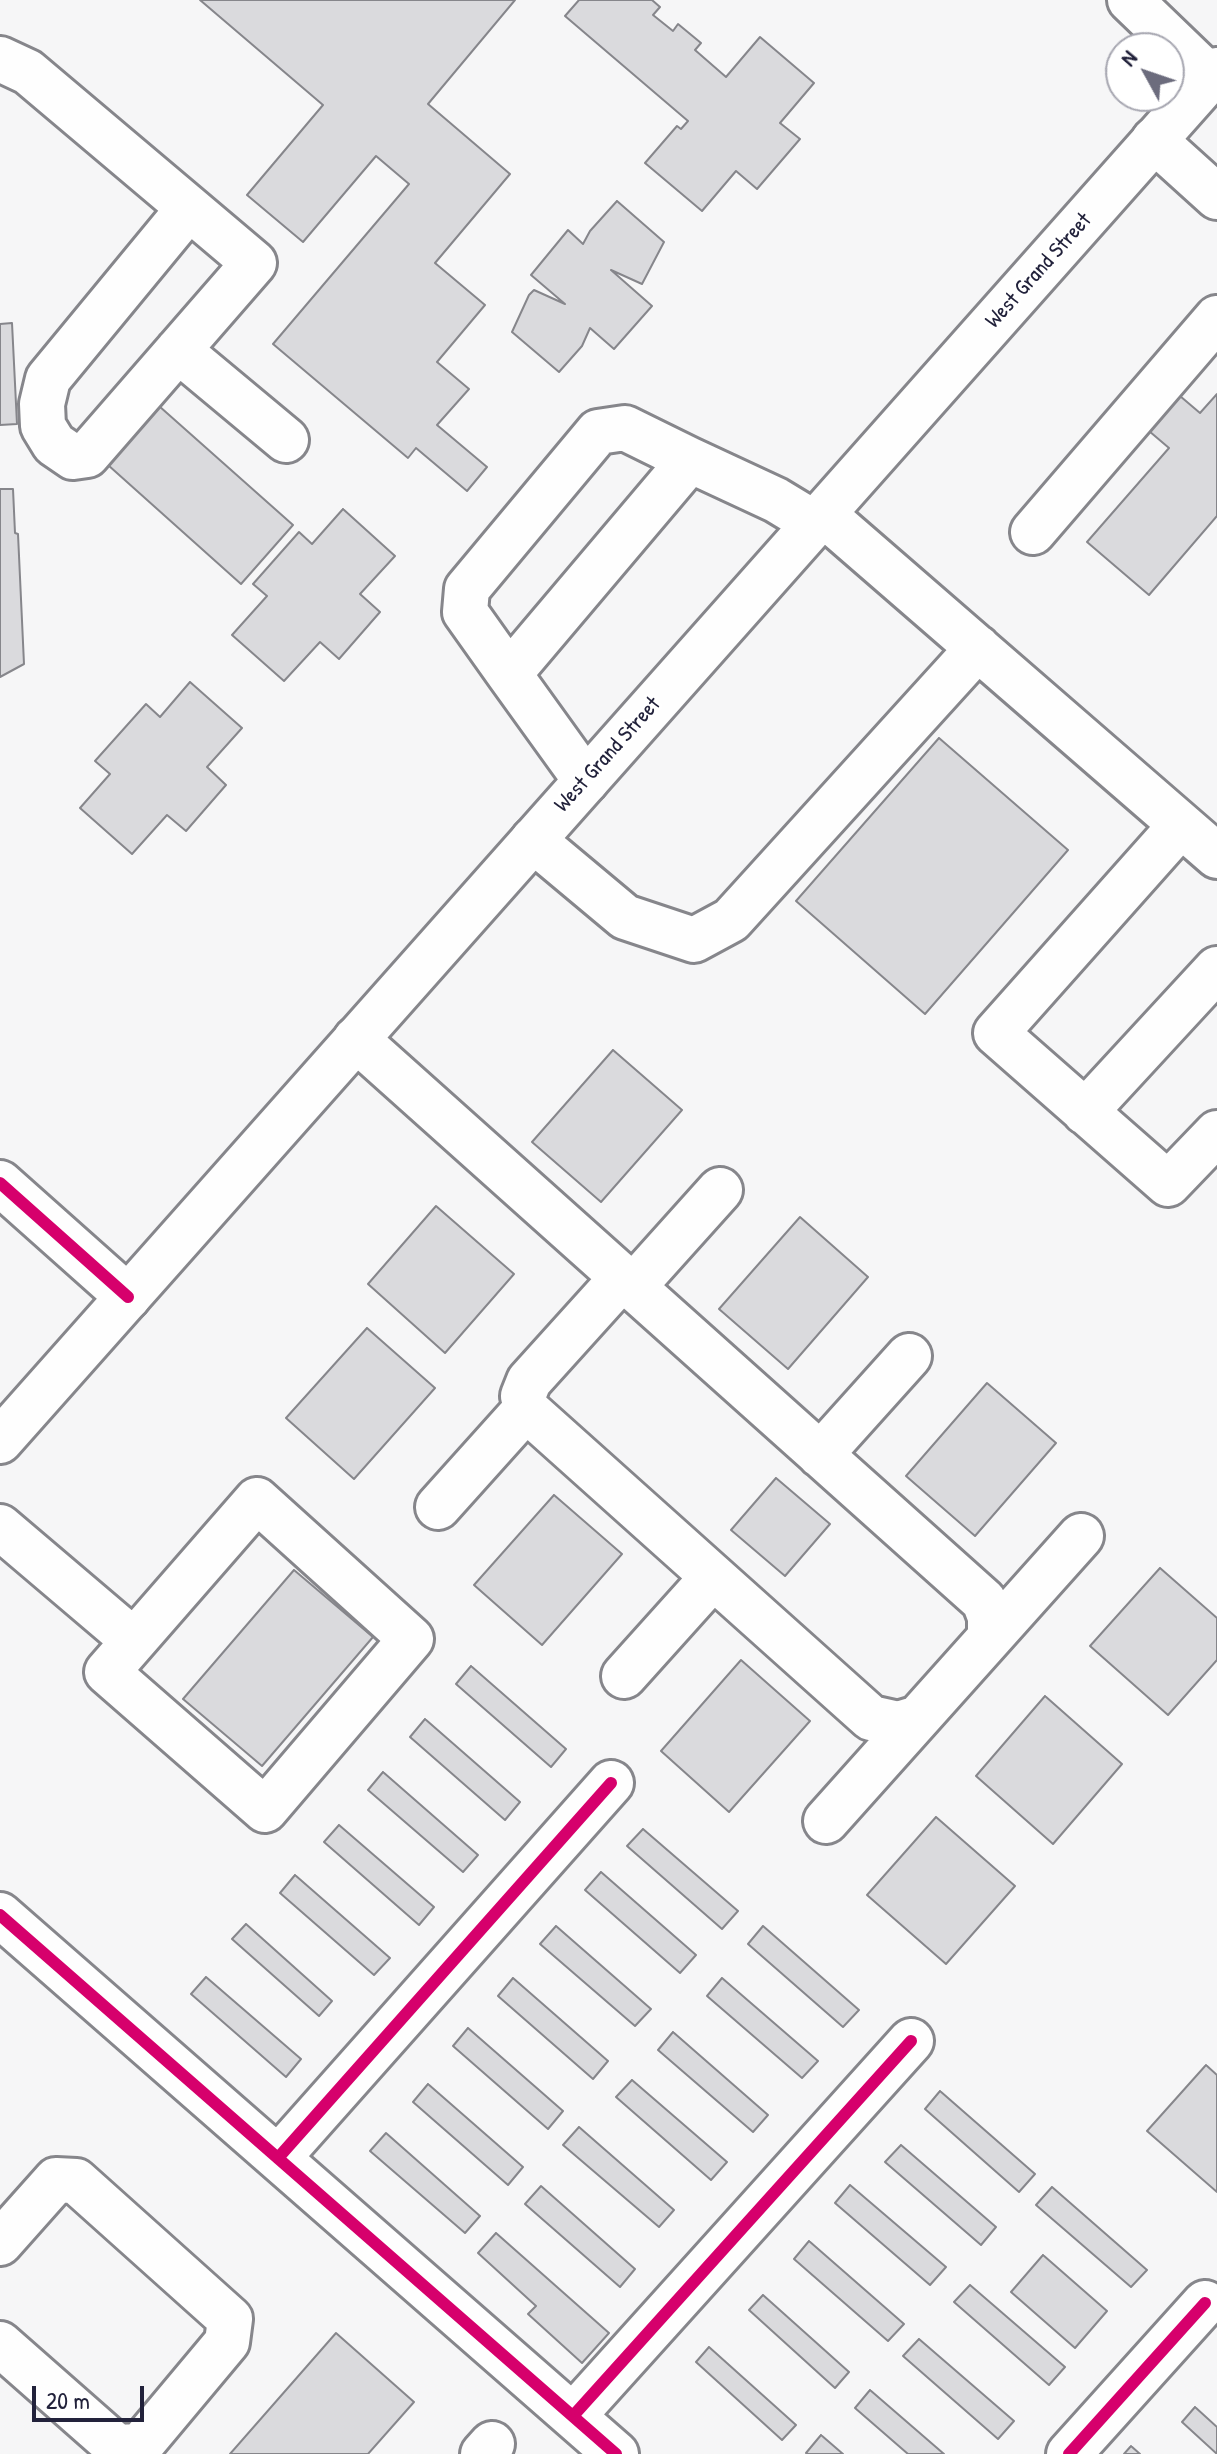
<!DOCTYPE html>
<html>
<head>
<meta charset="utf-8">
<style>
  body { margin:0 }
  #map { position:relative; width:1217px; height:2454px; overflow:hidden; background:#f6f6f7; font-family:"Patrick Hand",sans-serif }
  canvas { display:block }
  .north { position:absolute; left:1105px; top:32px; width:80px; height:80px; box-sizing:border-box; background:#fff; border:2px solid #a7a7b1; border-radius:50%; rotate:310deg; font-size:22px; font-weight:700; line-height:32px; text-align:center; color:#22223b }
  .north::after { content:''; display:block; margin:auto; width:28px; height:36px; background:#6c6c7d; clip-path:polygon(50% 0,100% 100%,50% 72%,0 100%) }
  .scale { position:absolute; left:32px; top:2386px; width:112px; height:36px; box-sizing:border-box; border:4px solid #22223b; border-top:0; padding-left:10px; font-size:24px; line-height:28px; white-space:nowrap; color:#22223b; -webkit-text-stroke:6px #fff; paint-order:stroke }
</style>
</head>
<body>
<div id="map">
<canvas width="1217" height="2454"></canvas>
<div class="north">N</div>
<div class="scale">20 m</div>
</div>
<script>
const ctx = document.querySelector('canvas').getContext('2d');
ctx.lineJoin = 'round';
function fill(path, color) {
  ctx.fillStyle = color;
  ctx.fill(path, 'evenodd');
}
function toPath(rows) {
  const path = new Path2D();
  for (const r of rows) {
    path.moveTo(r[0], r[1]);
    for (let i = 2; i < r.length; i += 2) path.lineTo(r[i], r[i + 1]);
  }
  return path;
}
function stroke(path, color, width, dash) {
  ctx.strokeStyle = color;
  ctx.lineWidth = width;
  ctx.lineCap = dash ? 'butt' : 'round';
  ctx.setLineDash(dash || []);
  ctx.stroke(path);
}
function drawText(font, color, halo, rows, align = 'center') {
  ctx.font = font + ' "Patrick Hand",sans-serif';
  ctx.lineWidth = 6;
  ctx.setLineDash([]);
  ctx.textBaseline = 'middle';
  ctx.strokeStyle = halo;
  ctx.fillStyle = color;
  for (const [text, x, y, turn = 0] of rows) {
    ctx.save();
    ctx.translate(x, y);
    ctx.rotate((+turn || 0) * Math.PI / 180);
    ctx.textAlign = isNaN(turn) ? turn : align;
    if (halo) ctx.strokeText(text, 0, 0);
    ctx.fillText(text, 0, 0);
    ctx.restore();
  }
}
const building = toPath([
  [200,0,515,0,428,104,510,174,435,263,485,305,437,362,469,389,437,425,487,467,467,491,416,448,408,458,273,344,409,184,376,156,303,242,247,195,323,105,200,0],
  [579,0,652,0,660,7,653,15,673,31,678,24,701,43,695,50,726,77,760,37,814,83,780,123,800,139,757,189,736,171,702,211,645,163,677,126,681,129,688,121,565,16,579,0],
  [617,201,664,242,642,284,611,270,652,306,614,349,590,328,582,346,559,372,512,332,529,295,534,290,565,304,531,275,568,230,583,244,590,231,617,201],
  [12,323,17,424,0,425,0,324,12,323],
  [1217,394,1217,516,1149,595,1087,542,1169,448,1149,431,1180,396,1200,413,1217,394],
  [159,406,293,525,241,584,108,465,159,406],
  [0,489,13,489,15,533,18,534,24,664,0,677,0,489],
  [343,509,395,556,360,594,380,612,339,659,320,642,284,681,232,635,267,596,253,584,299,532,312,544,343,509],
  [190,682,242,728,207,767,226,785,186,831,167,815,132,854,80,808,110,774,95,761,146,704,160,717,190,682],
  [939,738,1068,850,925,1014,796,901,939,738],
  [613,1050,682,1110,601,1202,532,1142,613,1050],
  [436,1206,514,1274,445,1353,368,1284,436,1206],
  [800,1217,868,1277,788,1369,719,1309,800,1217],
  [367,1328,435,1388,354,1479,286,1418,367,1328],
  [987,1383,1056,1443,975,1536,906,1476,987,1383],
  [776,1478,830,1524,785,1576,731,1530,776,1478],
  [554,1495,622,1554,542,1645,474,1585,554,1495],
  [1160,1568,1217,1618,1217,1660,1168,1715,1090,1646,1160,1568],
  [294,1570,373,1637,262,1766,183,1699,294,1570],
  [741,1660,810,1721,729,1812,661,1751,741,1660],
  [471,1666,566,1749,551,1767,456,1684,471,1666],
  [1045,1696,1122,1764,1053,1844,976,1776,1045,1696],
  [425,1719,520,1802,505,1820,410,1737,425,1719],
  [383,1772,478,1855,463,1872,368,1790,383,1772],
  [936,1817,1015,1886,946,1964,867,1895,936,1817],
  [339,1825,434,1907,419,1925,324,1842,339,1825],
  [643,1829,738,1911,722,1929,627,1846,643,1829],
  [601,1872,696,1955,680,1973,585,1890,601,1872],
  [295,1875,390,1958,374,1975,280,1893,295,1875],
  [246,1924,332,2001,319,2016,232,1939,246,1924],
  [556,1926,651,2009,635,2026,540,1944,556,1926],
  [763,1926,859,2010,843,2027,748,1944,763,1926],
  [206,1977,301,2059,286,2077,191,1994,206,1977],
  [513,1978,608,2061,593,2079,498,1996,513,1978],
  [722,1978,818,2061,802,2078,707,1996,722,1978],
  [468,2028,563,2111,548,2129,453,2046,468,2028],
  [673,2032,768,2115,753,2132,658,2050,673,2032],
  [1206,2065,1217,2075,1217,2192,1147,2131,1206,2065],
  [632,2080,727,2162,711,2180,616,2097,632,2080],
  [428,2084,523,2167,508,2185,413,2102,428,2084],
  [940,2091,1035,2174,1019,2192,925,2109,940,2091],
  [579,2127,674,2210,659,2227,563,2145,579,2127],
  [386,2133,480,2216,465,2233,370,2151,386,2133],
  [901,2145,996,2227,981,2245,885,2162,901,2145],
  [850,2185,946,2267,930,2285,835,2203,850,2185],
  [541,2186,635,2269,620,2287,525,2204,541,2186],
  [1052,2187,1147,2270,1131,2287,1036,2205,1052,2187],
  [496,2233,609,2333,582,2363,528,2314,536,2306,478,2253,496,2233],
  [809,2241,904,2324,888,2341,794,2259,809,2241],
  [1043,2255,1107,2311,1075,2348,1011,2292,1043,2255],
  [970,2285,1065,2367,1049,2385,954,2302,970,2285],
  [763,2295,849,2372,835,2388,749,2310,763,2295],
  [336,2333,414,2402,368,2454,230,2454,336,2333],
  [919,2339,1014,2421,998,2439,903,2356,919,2339],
  [709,2347,796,2425,782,2440,696,2362,709,2347],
  [870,2390,944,2454,908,2454,855,2408,870,2390],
  [1195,2407,1217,2427,1217,2454,1182,2422,1195,2407],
  [821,2435,843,2454,808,2454,806,2453,821,2435],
  [1131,2446,1140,2454,1124,2454,1131,2446]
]);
fill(building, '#dadadd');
stroke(building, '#86868b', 2);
const minor = toPath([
  [1130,0,1210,77],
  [0,59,28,72,189,208,254,263,87,455,73,457,54,444,43,426,42,404,48,379,189,208],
  [1154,140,1217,197],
  [178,350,286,440],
  [690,460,776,500,814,523],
  [823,514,1217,856],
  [1033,532,1217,318],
  [509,674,690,460,625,428,598,432,467,589,465,612,509,674,586,781],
  [1181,825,996,1033,1168,1184,1217,1133],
  [533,840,625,917,694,940,731,920,978,648],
  [356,1039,984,1601,990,1617,990,1637],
  [1085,1112,1217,969],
  [0,1183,128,1297],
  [622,1278,529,1381,523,1396,526,1409,871,1718,898,1724,918,1718],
  [632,1288,720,1190],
  [820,1455,909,1356],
  [257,1500,411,1639,265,1810,107,1672,257,1500],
  [438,1507,526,1409],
  [0,1527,134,1641],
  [624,1676,713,1577],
  [826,1821,1081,1536],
  [0,1915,616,2454],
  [278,2158,611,1783],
  [0,2243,56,2180,76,2181,230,2319,227,2342,140,2446,117,2447,0,2344],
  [573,2416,911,2041],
  [483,2454,492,2444],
  [1069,2454,1205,2303]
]);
const major = toPath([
  [0,1441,1217,70]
]);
stroke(minor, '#86868b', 50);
stroke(major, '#86868b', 50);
stroke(minor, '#fefefe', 44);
stroke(major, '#fefefe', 44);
stroke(toPath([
  [0,1183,128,1297],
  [0,1915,616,2454],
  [278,2158,611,1783],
  [573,2416,911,2041],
  [1069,2454,1205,2303]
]), '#d6006c', 12);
drawText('22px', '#22223b', '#fff', [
  ["West Grand Street",1039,271,-48],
  ["West Grand Street",608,755,-48]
]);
</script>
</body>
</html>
